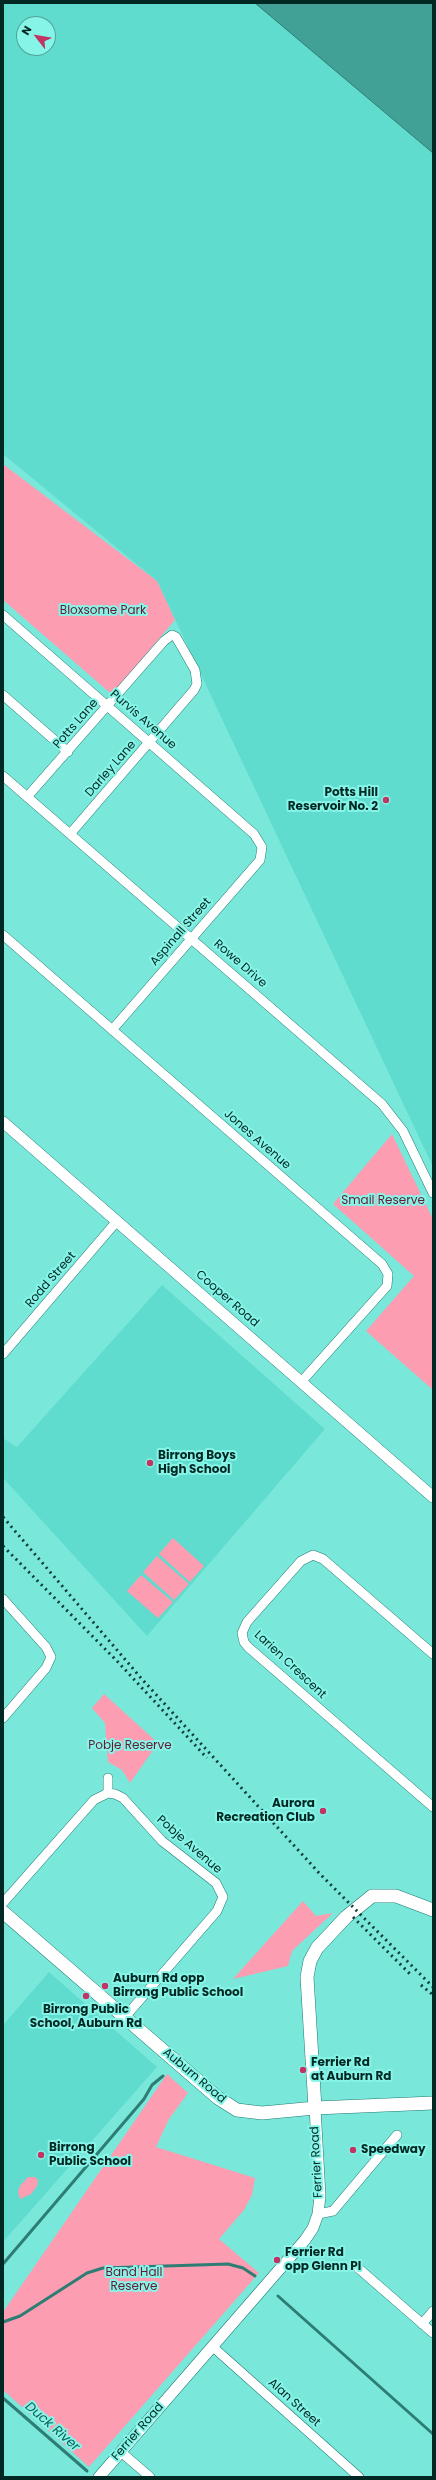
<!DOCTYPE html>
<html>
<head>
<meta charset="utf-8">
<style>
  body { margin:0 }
  #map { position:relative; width:436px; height:2480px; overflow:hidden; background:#79e8db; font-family:Poppins,sans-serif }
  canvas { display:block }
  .frame { position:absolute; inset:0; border:4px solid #022824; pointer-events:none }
  .north { position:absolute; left:16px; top:16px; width:40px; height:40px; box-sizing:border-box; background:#86f5e8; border:1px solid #51a39a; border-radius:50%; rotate:301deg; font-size:11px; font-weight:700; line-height:16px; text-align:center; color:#022824 }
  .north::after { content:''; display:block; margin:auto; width:14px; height:18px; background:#c23463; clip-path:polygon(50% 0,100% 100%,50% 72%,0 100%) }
</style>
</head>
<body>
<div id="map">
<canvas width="436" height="2480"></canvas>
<div class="frame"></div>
<div class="north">N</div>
</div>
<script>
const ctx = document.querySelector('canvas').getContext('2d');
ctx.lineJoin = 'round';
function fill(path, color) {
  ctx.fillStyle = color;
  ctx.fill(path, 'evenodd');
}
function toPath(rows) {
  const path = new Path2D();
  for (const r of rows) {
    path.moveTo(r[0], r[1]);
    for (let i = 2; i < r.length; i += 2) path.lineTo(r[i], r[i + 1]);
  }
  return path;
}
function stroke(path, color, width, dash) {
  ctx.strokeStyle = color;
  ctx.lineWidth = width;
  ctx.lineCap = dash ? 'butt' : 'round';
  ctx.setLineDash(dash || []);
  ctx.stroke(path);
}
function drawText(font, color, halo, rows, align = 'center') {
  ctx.font = font + ' Poppins,sans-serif';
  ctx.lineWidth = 4;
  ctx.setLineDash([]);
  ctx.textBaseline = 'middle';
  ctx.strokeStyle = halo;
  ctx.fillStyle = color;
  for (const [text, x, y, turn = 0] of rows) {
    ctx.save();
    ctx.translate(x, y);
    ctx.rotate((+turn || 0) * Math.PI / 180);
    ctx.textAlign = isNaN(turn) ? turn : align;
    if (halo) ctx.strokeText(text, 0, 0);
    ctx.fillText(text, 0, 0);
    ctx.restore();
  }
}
fill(toPath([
  [3,3,433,3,433,1167,157,581,3,454],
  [24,24,48,24,48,48,24,48],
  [162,1285,325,1429,147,1636,3,1478,3,1438,17,1447],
  [49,1972,157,2067,3,2242,3,2025]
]), '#60dcce');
fill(toPath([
  [3,464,157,581,175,620,114,692,109,692,3,600],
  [392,1134,433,1219,433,1390,366,1331,414,1276,333,1204],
  [173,1538,204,1566,190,1582,159,1554],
  [157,1556,189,1584,174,1600,143,1572],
  [141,1575,173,1602,158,1618,127,1591],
  [104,1694,158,1743,130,1783,122,1770,108,1762,105,1723,92,1708],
  [303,1901,316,1916,333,1913,292,1951,288,1966,233,1979],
  [167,2074,188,2093,169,2119,156,2147,255,2178,252,2195,244,2210,219,2239,259,2273,89,2467,3,2390,3,2312],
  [28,2177,35,2177,38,2180,37,2186,31,2194,20,2199,18,2192,20,2186]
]), '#fc9db2');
const water = toPath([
  [255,3,433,3,433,153,255,3]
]);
fill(water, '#41a196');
stroke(water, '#2e7d74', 1);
stroke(toPath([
  [3,2264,144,2099,152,2085,163,2076],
  [278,2296,433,2434],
  [3,2322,20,2316,87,2273,103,2268,228,2264,243,2268,255,2276],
  [3,2398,87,2471]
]), '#2e7d74', 3);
const minor = toPath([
  [3,615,254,834,262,847,260,860,112,1030],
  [3,695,68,752],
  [3,776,382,1104,403,1131,433,1193],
  [27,797,164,641,172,635,176,637,195,670,197,684,194,690,70,834],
  [3,935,382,1264,388,1274,387,1286,302,1381],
  [3,1354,117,1221],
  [3,1599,46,1647,51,1657,46,1668,3,1718],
  [433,1654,323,1559,313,1555,301,1561,247,1622,242,1633,244,1642,248,1647,433,1807],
  [108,1793,108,1778],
  [3,1903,94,1800,108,1793,115,1794,123,1798,162,1841,216,1883,223,1897,217,1911,125,2017],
  [318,2214,333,2211,397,2135],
  [357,2267,433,2333],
  [422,2324,433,2311],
  [213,2347,359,2477],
  [121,2452,150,2477]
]);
const tertiary = toPath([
  [3,1122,433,1497],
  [99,2477,305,2240,313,2228,318,2214,320,2196,315,2108]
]);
const secondary = toPath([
  [3,1912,218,2098,237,2110,262,2113,315,2108,433,2103],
  [315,2108,307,1977,310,1961,317,1948,346,1917,372,1896,396,1896,433,1910]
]);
stroke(minor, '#1d7a71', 10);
stroke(tertiary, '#1d7a71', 12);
stroke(secondary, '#1d7a71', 14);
stroke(minor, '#fff', 9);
stroke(tertiary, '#fff', 11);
stroke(secondary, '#fff', 13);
stroke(toPath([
  [3,1517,141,1678,320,1874,433,1987],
  [3,1546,117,1661,207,1758],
  [353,1917,411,1975],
  [421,1985,433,1995]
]), '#0f3e38', 3, [2, 4]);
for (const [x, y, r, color] of [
  [386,800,4,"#c23463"],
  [150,1463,4,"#c23463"],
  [323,1811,4,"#c23463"],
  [105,1986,4,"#c23463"],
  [86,1996,4,"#c23463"],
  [303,2070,4,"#c23463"],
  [353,2150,4,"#c23463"],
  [41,2155,4,"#c23463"],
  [277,2260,4,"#c23463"]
]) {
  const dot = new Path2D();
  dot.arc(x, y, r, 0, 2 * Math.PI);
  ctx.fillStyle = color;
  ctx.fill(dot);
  stroke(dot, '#86f5e8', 1.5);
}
drawText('12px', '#661a32', '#86f5e8', [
  ["Bloxsome Park",103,611],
  ["Smail Reserve",383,1201],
  ["Pobje Reserve",130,1746],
  ["Band Hall",134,2273],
  ["Reserve",134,2287]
]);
drawText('12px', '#022824', '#86f5e8', [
  ["Purvis Avenue",143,720,41],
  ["Potts Lane",76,724,-49],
  ["Darley Lane",111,769,-49],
  ["Aspinall Street",181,932,-49],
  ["Rowe Drive",240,964,41],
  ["Jones Avenue",257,1140,41],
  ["Rodd Street",51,1280,-49],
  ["Cooper Road",227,1299,41],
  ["Larien Crescent",290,1665,43],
  ["Pobje Avenue",189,1845,41],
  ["Auburn Road",194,2076,40],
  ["Ferrier Road",317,2162,-93],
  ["Alan Street",294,2403,42],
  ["Ferrier Road",138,2432,-49]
]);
drawText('bold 12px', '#022824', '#86f5e8', [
  ["Potts Hill",378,793,"right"],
  ["Reservoir No. 2",378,807,"right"],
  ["Birrong Boys",158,1456],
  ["High School",158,1470],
  ["Aurora",315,1804,"right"],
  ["Recreation Club",315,1818,"right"],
  ["Auburn Rd opp",113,1979],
  ["Birrong Public School",113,1993],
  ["Birrong Public",86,2010,"center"],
  ["School, Auburn Rd",86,2024,"center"],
  ["Ferrier Rd",311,2063],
  ["at Auburn Rd",311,2077],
  ["Birrong",49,2148],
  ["Public School",49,2162],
  ["Speedway",361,2150],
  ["Ferrier Rd",285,2253],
  ["opp Glenn Pl",285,2267]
], 'left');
drawText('italic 13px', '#0f5f58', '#86f5e8', [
  ["Duck River",52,2427,41]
]);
</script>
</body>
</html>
